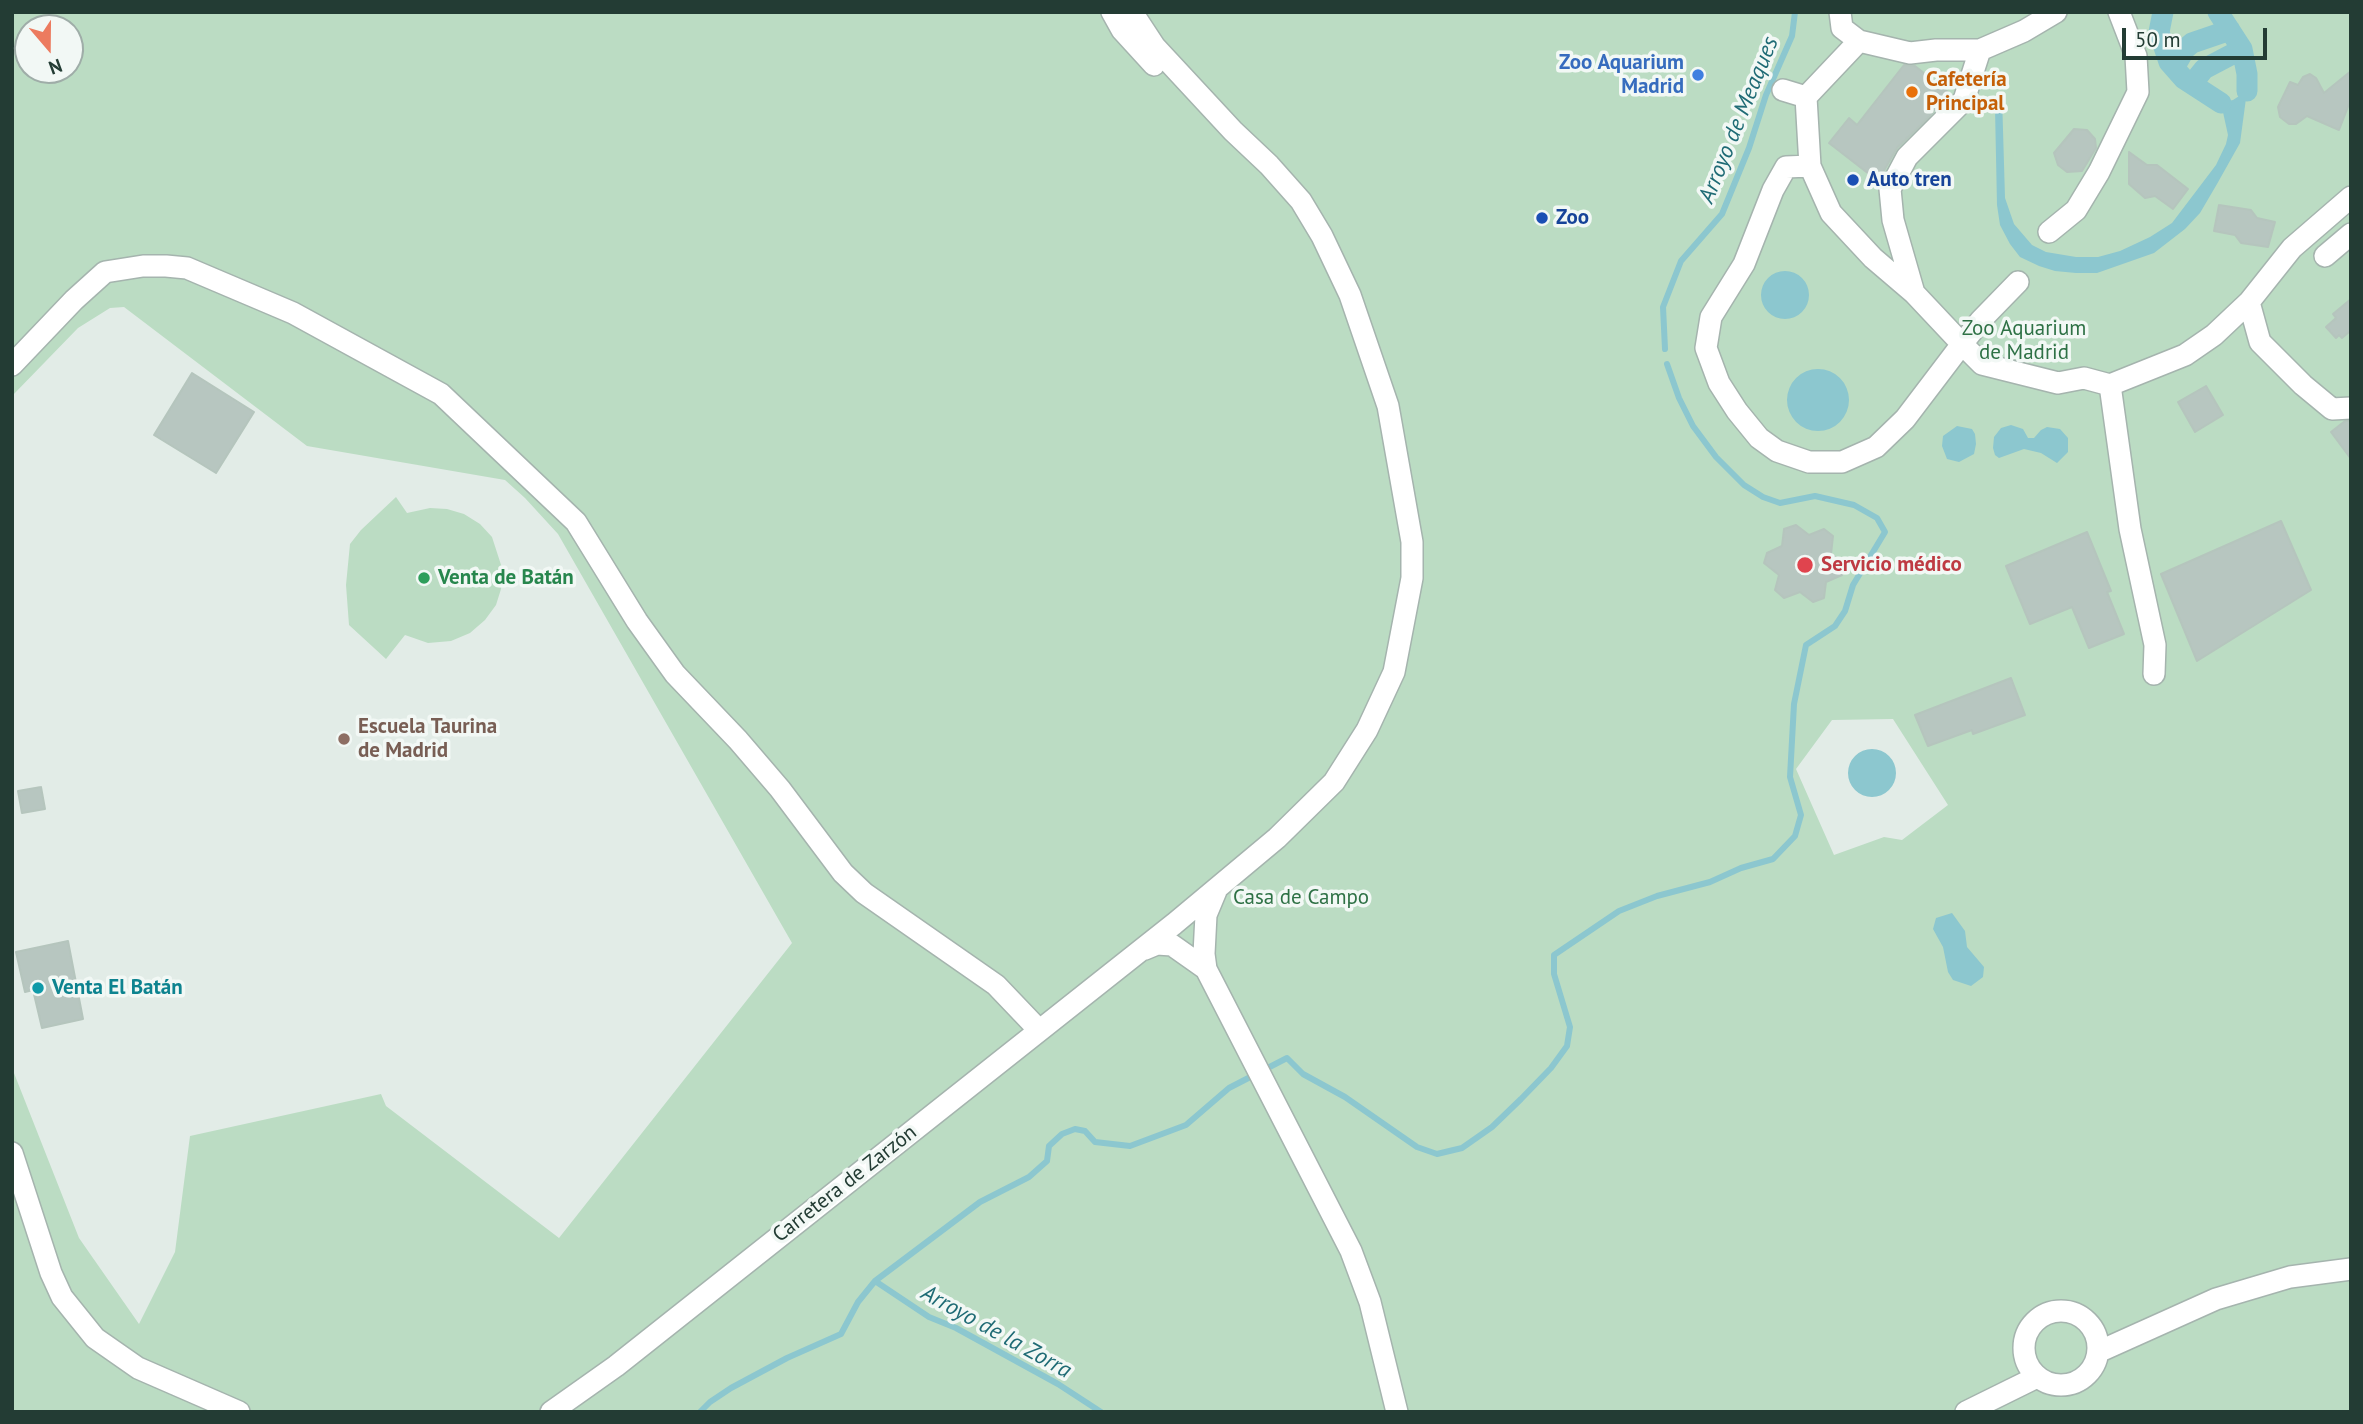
<!DOCTYPE html>
<html>
<head>
<meta charset="utf-8">
<style>
  body { margin:0 }
  #map { position:relative; width:2363px; height:1424px; overflow:hidden; background:#e2ece7; font-family:"PT Sans",sans-serif }
  canvas { display:block }
  .frame { position:absolute; inset:0; border:14px solid #233c34; pointer-events:none }
  .north { position:absolute; left:14px; top:14px; width:70px; height:70px; box-sizing:border-box; background:#f2f8f5; border:2px solid #9fada8; border-radius:50%; rotate:160deg; font-size:19px; font-weight:700; line-height:28px; text-align:center; color:#233c34 }
  .north::after { content:''; display:block; margin:auto; width:24px; height:32px; background:#ec7b5f; clip-path:polygon(50% 0,100% 100%,50% 72%,0 100%) }
  .scale { position:absolute; left:2122px; top:28px; width:145px; height:32px; box-sizing:border-box; border:4px solid #233c34; border-top:0; padding-left:9px; font-size:21px; line-height:24px; white-space:nowrap; color:#233c34; -webkit-text-stroke:5px #f2f8f5; paint-order:stroke }
</style>
</head>
<body>
<div id="map">
<canvas width="2363" height="1424"></canvas>
<div class="frame"></div>
<div class="north">N</div>
<div class="scale">50 m</div>
</div>
<script>
const ctx = document.querySelector('canvas').getContext('2d');
ctx.lineJoin = 'round';
function fill(path, color) {
  ctx.fillStyle = color;
  ctx.fill(path, 'evenodd');
}
function toPath(rows) {
  const path = new Path2D();
  for (const r of rows) {
    if (r.length === 3) {
      path.moveTo(r[0] + r[2], r[1]);
      path.arc(r[0], r[1], r[2], 0, 2 * Math.PI);
      continue;
    }
    path.moveTo(r[0], r[1]);
    for (let i = 2; i < r.length; i += 2) path.lineTo(r[i], r[i + 1]);
  }
  return path;
}
function stroke(path, color, width, dash) {
  ctx.strokeStyle = color;
  ctx.lineWidth = width;
  ctx.lineCap = dash ? 'butt' : 'round';
  ctx.setLineDash(dash || []);
  ctx.stroke(path);
}
function drawText(font, color, halo, rows, align = 'center') {
  ctx.font = font + ' "PT Sans",sans-serif';
  ctx.lineWidth = 7;
  ctx.setLineDash([]);
  ctx.textBaseline = 'middle';
  ctx.strokeStyle = halo;
  ctx.fillStyle = color;
  for (const [text, x, y, turn = 0] of rows) {
    ctx.save();
    ctx.translate(x, y);
    ctx.rotate((+turn || 0) * Math.PI / 180);
    ctx.textAlign = isNaN(turn) ? turn : align;
    if (halo) ctx.strokeText(text, 0, 0);
    ctx.fillText(text, 0, 0);
    ctx.restore();
  }
}
fill(toPath([
  [12,12,2351,12,2351,1412,12,1412,12,1068,79,1238,139,1324,175,1252,190,1136,381,1094,386,1106,559,1238,792,943,558,534,525,498,505,480,307,446,124,307,110,308,78,328,12,396],
  [28,28,70,28,70,70,28,70],
  [1893,719,1948,805,1902,840,1884,837,1834,855,1796,769,1832,720],
  [396,497,407,513,430,508,447,509,464,514,480,524,492,537,503,571,501,589,496,605,485,620,470,633,451,641,428,643,405,635,386,659,349,625,346,585,350,544,361,530]
]), '#bbdcc3');
fill(toPath([
  [2247,91,2240,143,2217,184,2200,213,2185,229,2154,253,2097,273,2076,273,2055,271,2039,266,2020,257,2010,244,2000,225,1997,205,1995,108,1998,94,2002,96,2005,198,2014,224,2032,245,2046,252,2076,257,2098,257,2120,251,2150,237,2172,223,2216,165,2226,144,2228,135,2221,103,2233,100],
  [1785,295,24],
  [1818,400,31],
  [2011,425,2023,429,2028,438,2034,438,2041,430,2047,427,2060,429,2068,438,2068,452,2057,463,2041,453,2024,449,1999,458,1995,455,1993,448,1994,437,2001,428],
  [1957,426,1972,429,1975,434,1976,444,1974,454,1959,462,1947,459,1942,446,1943,436],
  [1872,773,24],
  [1952,913,1965,931,1967,947,1984,967,1983,977,1971,986,1953,980,1948,972,1943,947,1933,929,1936,918]
]), '#8cc7cf');
stroke(toPath([
  [1665,349,1663,307,1681,261,1722,214,1749,148,1766,95,1792,36,1795,12],
  [875,1281,929,1317,956,1328,1058,1384,1101,1412],
  [700,1412,710,1402,731,1388,787,1358,841,1334,858,1302,875,1281,980,1202,1029,1177,1047,1161,1049,1146,1062,1134,1075,1129,1085,1131,1095,1142,1130,1146,1186,1125,1229,1088,1287,1058,1303,1074,1345,1097,1417,1147,1437,1154,1462,1148,1492,1127,1521,1099,1551,1068,1567,1046,1570,1027,1554,974,1554,955,1619,911,1657,896,1710,882,1741,868,1773,859,1795,836,1801,815,1790,777,1794,704,1806,645,1835,626,1845,611,1853,585,1885,532,1877,518,1854,505,1815,496,1780,503,1763,497,1744,485,1716,457,1693,426,1679,398,1667,364]
]), '#8cc7cf', 6);
stroke(toPath([
  [2163,12,2159,32,2169,62,2184,79,2221,103],
  [2218,12,2242,49,2247,74,2247,91],
  [2174,68,2185,49,2192,43,2230,30],
  [2192,84,2204,69,2242,49]
]), '#8cc7cf', 21);
const building = toPath([
  [1904,65,1915,66,1948,92,1929,117,1897,148,1878,181,1829,143,1849,118,1857,125,1904,65],
  [2351,71,2351,99,2339,130,2307,116,2296,124,2289,124,2280,117,2278,107,2290,82,2298,85,2303,77,2310,74,2316,78,2324,93,2351,71],
  [2074,129,2087,130,2095,139,2096,148,2082,171,2067,172,2058,165,2054,153,2074,129],
  [2129,152,2147,165,2157,165,2188,189,2173,209,2155,196,2145,198,2129,184,2129,152],
  [2219,205,2251,210,2257,218,2275,222,2268,247,2241,243,2235,235,2214,231,2219,205],
  [2351,299,2351,334,2349,332,2342,338,2339,335,2336,338,2326,327,2336,318,2333,314,2351,299],
  [192,373,254,412,216,473,154,435,192,373],
  [2206,386,2223,415,2195,432,2178,402,2206,386],
  [2345,421,2351,421,2351,459,2331,432,2345,421],
  [2281,521,2311,590,2197,661,2161,574,2281,521],
  [1796,525,1809,535,1824,529,1833,536,1831,554,1844,563,1842,575,1826,582,1824,598,1813,602,1800,592,1784,598,1775,590,1779,575,1764,563,1767,553,1782,546,1784,529,1796,525],
  [2087,532,2111,591,2107,592,2124,634,2089,648,2072,607,2030,624,2006,566,2087,532],
  [2011,678,2025,715,1973,734,1972,730,1928,746,1915,715,2011,678],
  [41,787,45,809,22,813,18,791,41,787],
  [68,941,83,1019,42,1028,33,990,25,992,16,952,68,941]
]);
fill(building, '#b7c6c0');
stroke(building, '#b5c5bd', 2);
const minor = toPath([
  [1112,12,1122,30,1154,65],
  [1859,41,1910,53,1936,50,1980,50,2024,31,2056,12],
  [1783,90,1806,97,1810,166,1786,167,1773,190,1744,264,1711,317,1706,348,1719,383,1737,411,1759,438,1777,451,1809,462,1842,462,1876,447,1905,419,1962,344,1914,293,1873,258,1831,213,1810,166],
  [1806,97,1859,41,1842,28,1840,12],
  [2351,197,2292,248,2249,302,2260,342,2303,385,2332,409,2351,408],
  [2049,232,2076,210,2099,172,2138,92,2136,56,2119,12],
  [2325,256,2351,234],
  [2018,282,1981,320,1962,344,1982,364,2058,383,2084,378,2110,385,2130,529,2155,645,2154,674],
  [1914,293,1893,220,1890,189,1907,157,1964,100,1980,50],
  [12,365,74,300,105,272,143,266,166,266,187,268,293,313,441,394,576,522,637,621,675,674,738,740,780,789,843,873,864,893,996,985,1038,1029],
  [2110,385,2185,355,2214,335,2249,302],
  [1216,891,1206,915,1204,954,1206,969,1351,1251,1370,1302,1397,1412],
  [1145,949,1157,944,1172,945,1206,969],
  [12,1153,51,1273,62,1297,95,1338,138,1368,239,1412],
  [2061,1348,37],
  [2098,1352,2216,1299,2290,1277,2351,1269],
  [551,1412,616,1366,1174,924,1277,838,1334,782,1367,730,1394,672,1412,578,1412,542,1388,406,1350,295,1322,236,1301,201,1269,165,1233,131,1155,47,1132,12],
  [1966,1412,2037,1377]
]);
stroke(minor, '#a5b4ae', 24);
stroke(minor, '#fff', 21);
for (const [x, y, r, color] of [
  [1698,75,7,"#3f7fe0"],
  [1912,92,7,"#e8710a"],
  [1853,180,7,"#1a4fb4"],
  [1542,218,7,"#1a4fb4"],
  [1805,565,9,"#e0444e"],
  [424,578,7,"#2e9e5b"],
  [344,739,7,"#8d6e63"],
  [38,988,7,"#0f9aa8"]
]) {
  const dot = new Path2D();
  dot.arc(x, y, r, 0, 2 * Math.PI);
  ctx.fillStyle = color;
  ctx.fill(dot);
  stroke(dot, '#f2f8f5', 2.5);
}
drawText('bold 21px', '#366cbe', '#f2f8f5', [
  ["Zoo Aquarium",1684,63],
  ["Madrid",1684,87]
], 'right');
drawText('bold 21px', '#c56008', '#f2f8f5', [
  ["Cafetería",1926,80],
  ["Principal",1926,104]
], 'left');
drawText('bold 21px', '#164399', '#f2f8f5', [
  ["Auto tren",1867,180],
  ["Zoo",1556,218]
], 'left');
drawText('21px', '#2e7145', '#f2f8f5', [
  ["Zoo Aquarium",2024,329],
  ["de Madrid",2024,353],
  ["Casa de Campo",1301,898]
]);
drawText('bold 21px', '#be3a42', '#f2f8f5', [
  ["Servicio médico",1821,565]
], 'left');
drawText('bold 21px', '#27864d', '#f2f8f5', [
  ["Venta de Batán",438,578]
], 'left');
drawText('bold 21px', '#785e54', '#f2f8f5', [
  ["Escuela Taurina",358,727],
  ["de Madrid",358,751]
], 'left');
drawText('bold 21px', '#0d838f', '#f2f8f5', [
  ["Venta El Batán",52,988]
], 'left');
drawText('21px', '#233c34', '#f2f8f5', [
  ["Carretera de Zarzón",845,1184,-38]
]);
drawText('italic 23px', '#1f6b75', '#f2f8f5', [
  ["Arroyo de Meaques",1739,120,-68],
  ["Arroyo de la Zorra",996,1332,29]
]);
</script>
</body>
</html>
